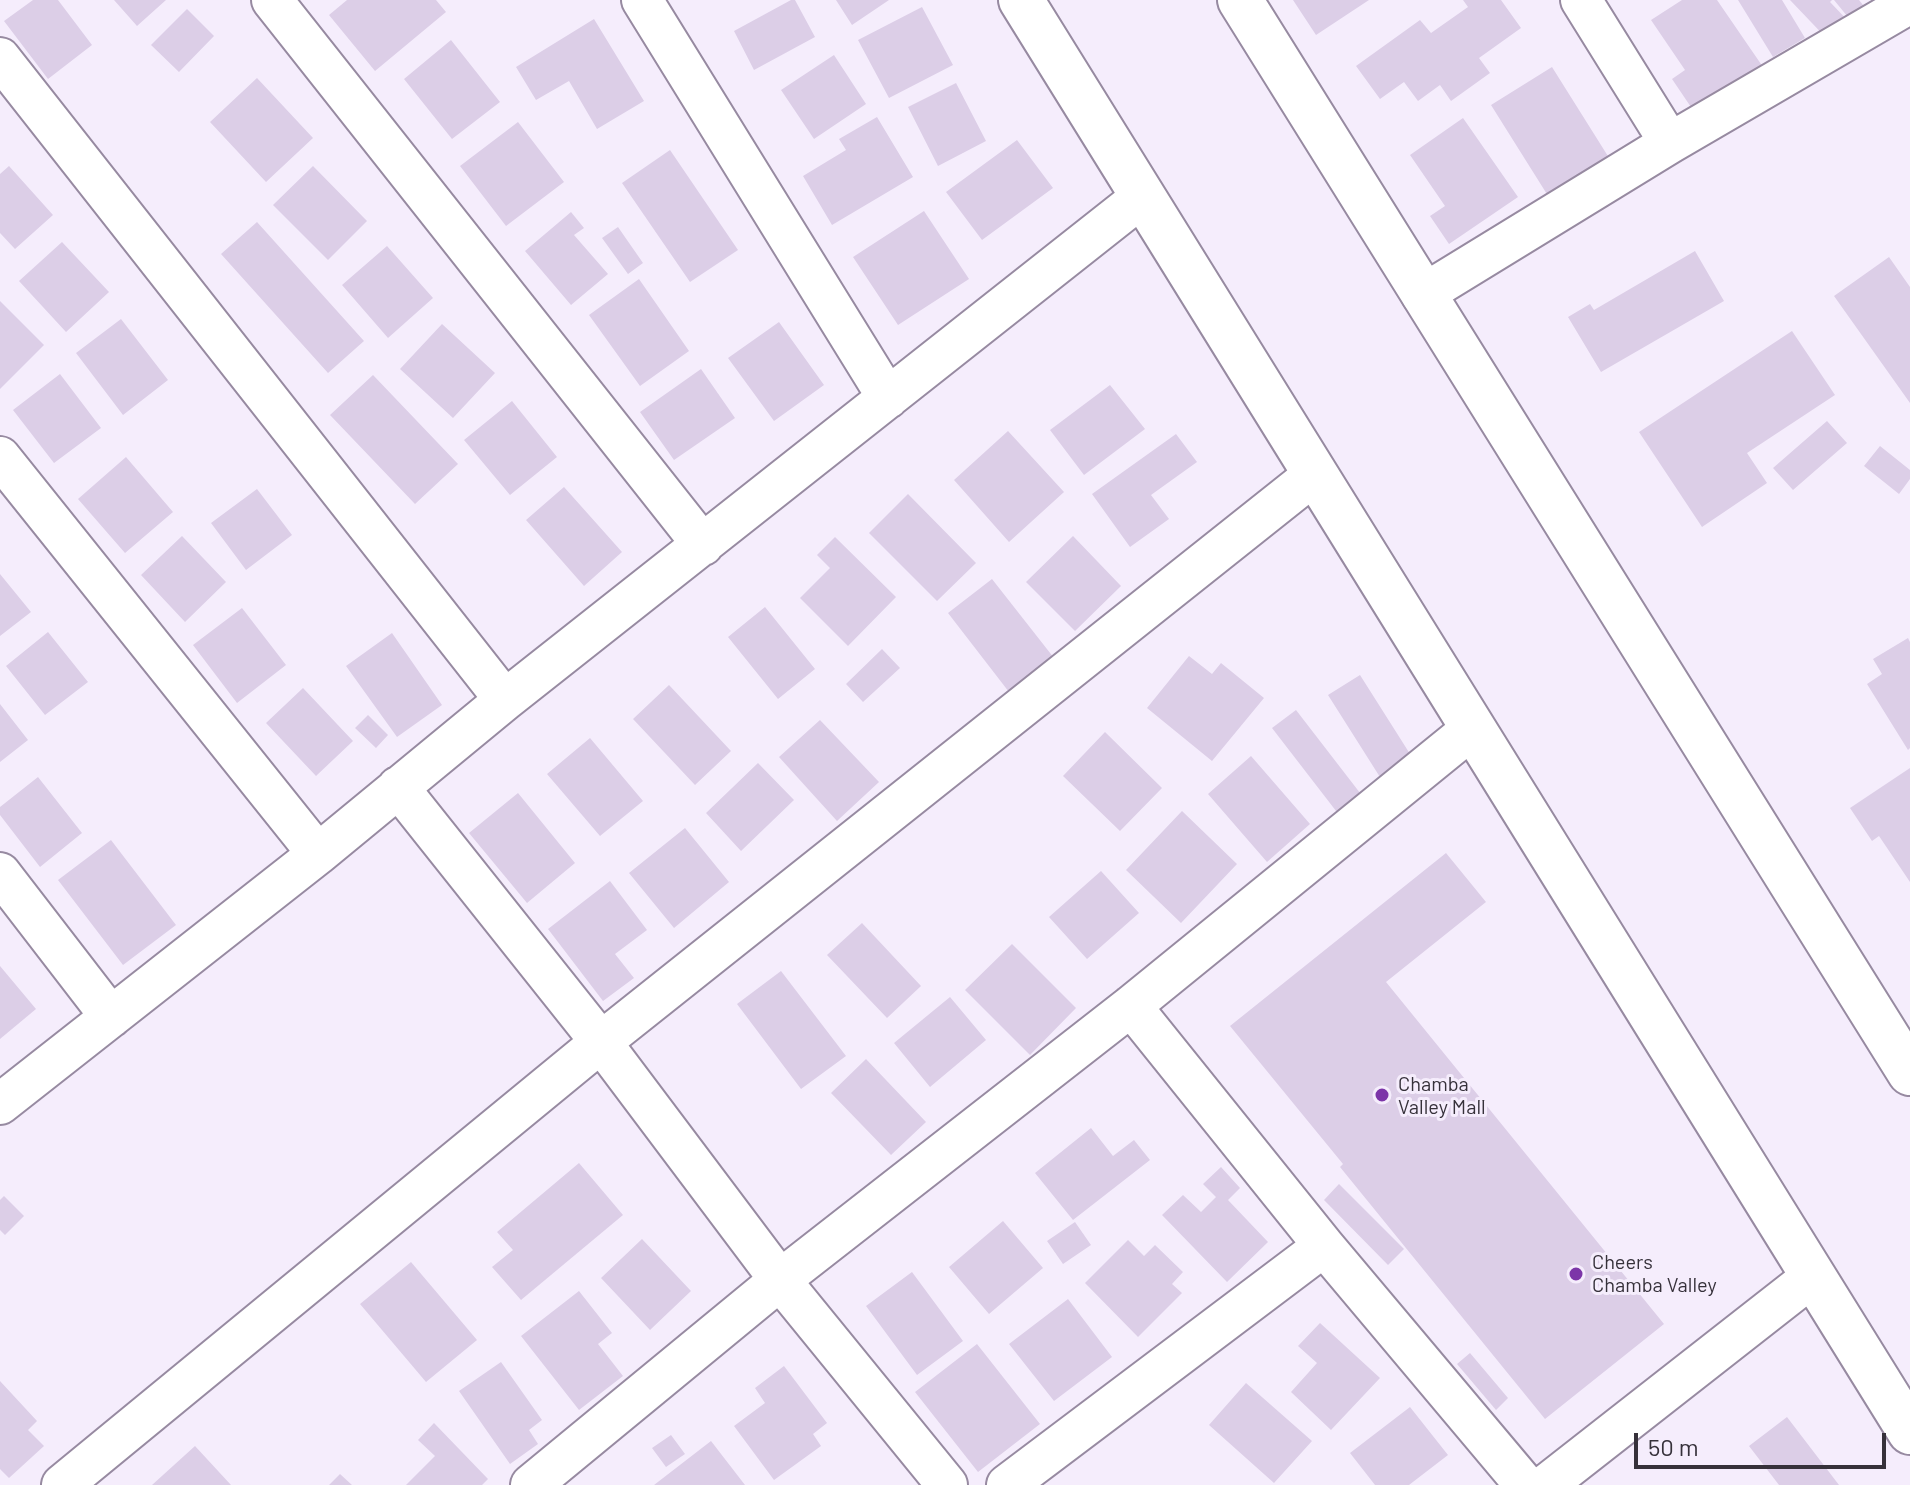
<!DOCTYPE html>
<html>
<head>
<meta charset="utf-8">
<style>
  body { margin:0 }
  #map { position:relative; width:1910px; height:1485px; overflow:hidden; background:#f5edfc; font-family:Barlow,sans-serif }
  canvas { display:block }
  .scale { position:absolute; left:1634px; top:1433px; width:252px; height:36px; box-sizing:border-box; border:4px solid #36313a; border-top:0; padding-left:10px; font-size:24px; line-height:28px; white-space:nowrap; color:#36313a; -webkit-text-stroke:6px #f5edfc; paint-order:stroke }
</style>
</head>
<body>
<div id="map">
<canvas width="1910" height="1485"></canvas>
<div class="scale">50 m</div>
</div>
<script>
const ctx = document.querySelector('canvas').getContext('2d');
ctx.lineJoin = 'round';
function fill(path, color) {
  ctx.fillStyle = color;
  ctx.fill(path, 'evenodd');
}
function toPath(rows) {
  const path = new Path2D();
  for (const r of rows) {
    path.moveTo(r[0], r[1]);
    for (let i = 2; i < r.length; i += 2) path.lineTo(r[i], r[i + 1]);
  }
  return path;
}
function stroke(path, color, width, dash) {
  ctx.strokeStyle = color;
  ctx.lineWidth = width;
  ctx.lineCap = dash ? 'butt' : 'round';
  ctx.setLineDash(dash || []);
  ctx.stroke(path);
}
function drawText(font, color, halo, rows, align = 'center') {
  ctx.font = font + ' Barlow,sans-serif';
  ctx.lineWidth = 6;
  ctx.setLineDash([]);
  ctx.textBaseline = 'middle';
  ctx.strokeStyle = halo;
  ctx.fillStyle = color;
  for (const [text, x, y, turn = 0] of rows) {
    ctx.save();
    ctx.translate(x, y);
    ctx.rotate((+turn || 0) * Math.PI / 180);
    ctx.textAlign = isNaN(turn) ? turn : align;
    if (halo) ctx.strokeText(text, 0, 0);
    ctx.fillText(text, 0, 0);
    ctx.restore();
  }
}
fill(toPath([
  [33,0,58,0,92,45,48,79,4,21],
  [114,0,166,0,137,26],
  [347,0,436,0,446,12,375,71,329,15],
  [791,0,795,0,815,37,754,70,734,31],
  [836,0,889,0,852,25],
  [1293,0,1369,0,1316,35],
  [1463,0,1501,0,1521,28,1479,58,1490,73,1451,101,1440,85,1418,101,1404,82,1380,99,1356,66,1420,20,1431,33,1468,7],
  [1682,0,1717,0,1763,67,1695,113,1672,79,1685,70,1651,20],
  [1738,0,1782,0,1805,38,1773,57],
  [1790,0,1832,0,1830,2,1852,25,1832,44],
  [1834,0,1859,0,1867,10,1852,22],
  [922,7,953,65,889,98,858,40],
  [187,9,214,36,179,72,151,45],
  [594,19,644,101,597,129,569,81,536,100,516,67],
  [451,40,500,102,452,139,404,79],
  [834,55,866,104,814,139,781,90],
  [1552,67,1611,161,1550,199,1491,105],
  [257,78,313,138,266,182,210,122],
  [956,83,986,141,938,166,908,107],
  [877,117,913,177,832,225,803,176,846,150,839,139],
  [1463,118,1518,197,1449,244,1430,216,1445,206,1410,155],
  [518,122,564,182,506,226,460,166],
  [1017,140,1053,188,982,240,946,192],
  [670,150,738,250,690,282,622,183],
  [9,166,53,215,15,249,0,233,0,174],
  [313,166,367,221,328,260,273,205],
  [924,211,969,279,898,325,853,257],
  [571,212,584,228,574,235,608,274,571,305,525,251],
  [257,222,364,341,328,373,221,254],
  [618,227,643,263,628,274,602,238],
  [62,242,109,292,66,332,19,281],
  [387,246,433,298,388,338,342,285],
  [1695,251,1724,301,1601,372,1568,317,1590,304,1594,310],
  [1889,257,1910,287,1910,403,1834,296],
  [639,279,689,351,640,386,589,315],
  [0,301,44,345,0,389],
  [121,319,168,380,123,415,76,353],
  [779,322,824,385,774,421,728,358],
  [442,324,495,373,453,418,400,369],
  [1792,331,1835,395,1747,453,1767,483,1702,527,1639,432],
  [701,369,735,418,674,460,640,412],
  [60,374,101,428,54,463,13,410],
  [373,375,458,464,415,504,330,415],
  [1110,385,1145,429,1084,475,1050,430],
  [512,401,557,457,510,495,464,440],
  [1827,421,1847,443,1793,490,1773,468],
  [1008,431,1064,492,1009,542,954,480],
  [1176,434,1197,462,1151,495,1169,519,1130,547,1092,494],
  [1880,446,1910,470,1910,479,1899,494,1864,466],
  [126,457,173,512,125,553,78,499],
  [564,487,622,552,584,586,526,520],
  [257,489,292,535,246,570,211,523],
  [908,494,976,563,937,601,869,533],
  [182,536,226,582,185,622,141,575],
  [1073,536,1121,586,1075,631,1026,582],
  [835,537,896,597,848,646,800,598,830,568,817,555],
  [0,574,31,612,0,636],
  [992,579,1054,658,1009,692,948,613],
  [765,607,815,669,778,699,728,637],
  [242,608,286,665,237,703,193,645],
  [48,632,88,682,45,715,6,666],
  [392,633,442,705,397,737,346,666],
  [1908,638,1910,642,1910,748,1908,750,1867,684,1882,674,1873,659],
  [882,649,900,668,863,702,846,684],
  [1189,656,1212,674,1221,663,1264,698,1212,761,1147,708],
  [1360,675,1417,765,1385,785,1328,695],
  [669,685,731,751,695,785,633,719],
  [303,688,353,741,316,776,266,723],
  [0,704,28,740,0,762],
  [1296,710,1367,802,1343,820,1272,728],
  [368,715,388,735,376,748,355,728],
  [820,720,879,782,837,821,779,757],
  [1105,732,1162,788,1120,831,1063,776],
  [590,738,643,801,600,836,547,774],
  [1251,756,1310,824,1267,862,1208,794],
  [758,763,794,800,741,851,706,813],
  [1910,768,1910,882,1879,836,1872,841,1850,808],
  [38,777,82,833,40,867,0,815,0,807],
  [518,793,575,863,527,903,469,833],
  [1182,811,1237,864,1181,923,1126,870],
  [685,828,729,882,674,928,629,873],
  [111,840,176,925,123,965,58,880],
  [1446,853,1486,902,1386,982,1664,1324,1545,1419,1340,1167,1343,1164,1230,1026],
  [1101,871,1139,913,1087,959,1049,917],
  [610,881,647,930,615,954,634,978,603,1001,548,929],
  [862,923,921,986,887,1018,827,955],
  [1012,944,1076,1008,1030,1055,965,990],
  [0,966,36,1009,0,1039],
  [781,971,846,1056,801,1089,737,1004],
  [950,997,986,1040,930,1087,894,1043],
  [866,1059,926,1122,891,1155,831,1093],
  [1091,1128,1113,1156,1134,1140,1150,1160,1073,1220,1035,1173],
  [579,1163,623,1215,521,1300,492,1267,513,1250,497,1232],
  [1221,1167,1240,1188,1228,1200,1268,1242,1227,1282,1162,1215,1183,1195,1201,1212,1216,1197,1203,1184],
  [1339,1184,1404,1249,1388,1265,1324,1200],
  [4,1196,24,1216,5,1235,0,1230,0,1200],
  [1003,1221,1043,1268,989,1314,949,1267],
  [1075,1222,1091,1245,1063,1264,1047,1241],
  [642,1239,691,1291,650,1330,601,1278],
  [1128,1240,1144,1256,1155,1245,1183,1272,1172,1284,1182,1293,1138,1337,1085,1283],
  [411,1262,477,1340,426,1382,360,1304],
  [912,1272,963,1341,917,1375,866,1306],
  [579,1291,612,1333,598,1344,623,1376,579,1410,521,1336],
  [1068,1299,1112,1357,1054,1401,1009,1344],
  [1320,1323,1380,1378,1331,1430,1291,1392,1317,1363,1298,1346],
  [977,1344,1040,1424,978,1472,915,1392],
  [1470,1353,1508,1398,1496,1410,1457,1364],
  [501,1362,542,1420,529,1430,538,1444,510,1464,459,1391],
  [784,1366,827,1423,813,1434,821,1446,774,1480,734,1426,765,1403,755,1388],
  [0,1381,37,1421,28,1430,44,1446,9,1478,0,1469],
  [1246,1383,1312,1441,1274,1483,1209,1425],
  [1410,1407,1448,1455,1409,1485,1375,1485,1350,1453],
  [1787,1417,1839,1485,1779,1485,1749,1446],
  [434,1423,488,1479,482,1485,406,1485,435,1456,418,1440],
  [671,1435,685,1454,666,1467,652,1448],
  [711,1441,745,1485,654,1485],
  [195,1446,231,1485,152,1485],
  [340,1474,352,1485,329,1485]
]), '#dccee7');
const street = toPath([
  [272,0,703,545],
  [642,0,888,398],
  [1581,0,1670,143],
  [0,58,505,700],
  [1422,295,1670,143,1910,3],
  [0,457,318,854],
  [398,787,601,1042,780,1280,947,1485],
  [0,873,111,1017],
  [1131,1006,1324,1246,1525,1485],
  [0,1104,318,854,505,700,1143,196],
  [62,1485,601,1042,1315,474],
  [531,1485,780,1280,1131,1006,1473,728],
  [1007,1485,1324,1246],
  [1546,1485,1813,1276]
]);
const secondary = toPath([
  [1021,0,1910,1432],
  [1240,0,1910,1073]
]);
stroke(street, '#978aa1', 44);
stroke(secondary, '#978aa1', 48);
stroke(street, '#fff', 40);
stroke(secondary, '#fff', 44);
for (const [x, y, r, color] of [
  [1382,1095,8,"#7c35a8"],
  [1576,1274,8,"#7c35a8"]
]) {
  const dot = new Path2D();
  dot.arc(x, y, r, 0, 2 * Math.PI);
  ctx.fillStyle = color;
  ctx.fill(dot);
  stroke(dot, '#f5edfc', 3);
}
drawText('20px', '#36313a', '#f5edfc', [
  ["Chamba",1398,1084],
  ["Valley Mall",1398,1107],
  ["Cheers",1592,1262],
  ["Chamba Valley",1592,1285]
], 'left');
</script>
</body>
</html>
